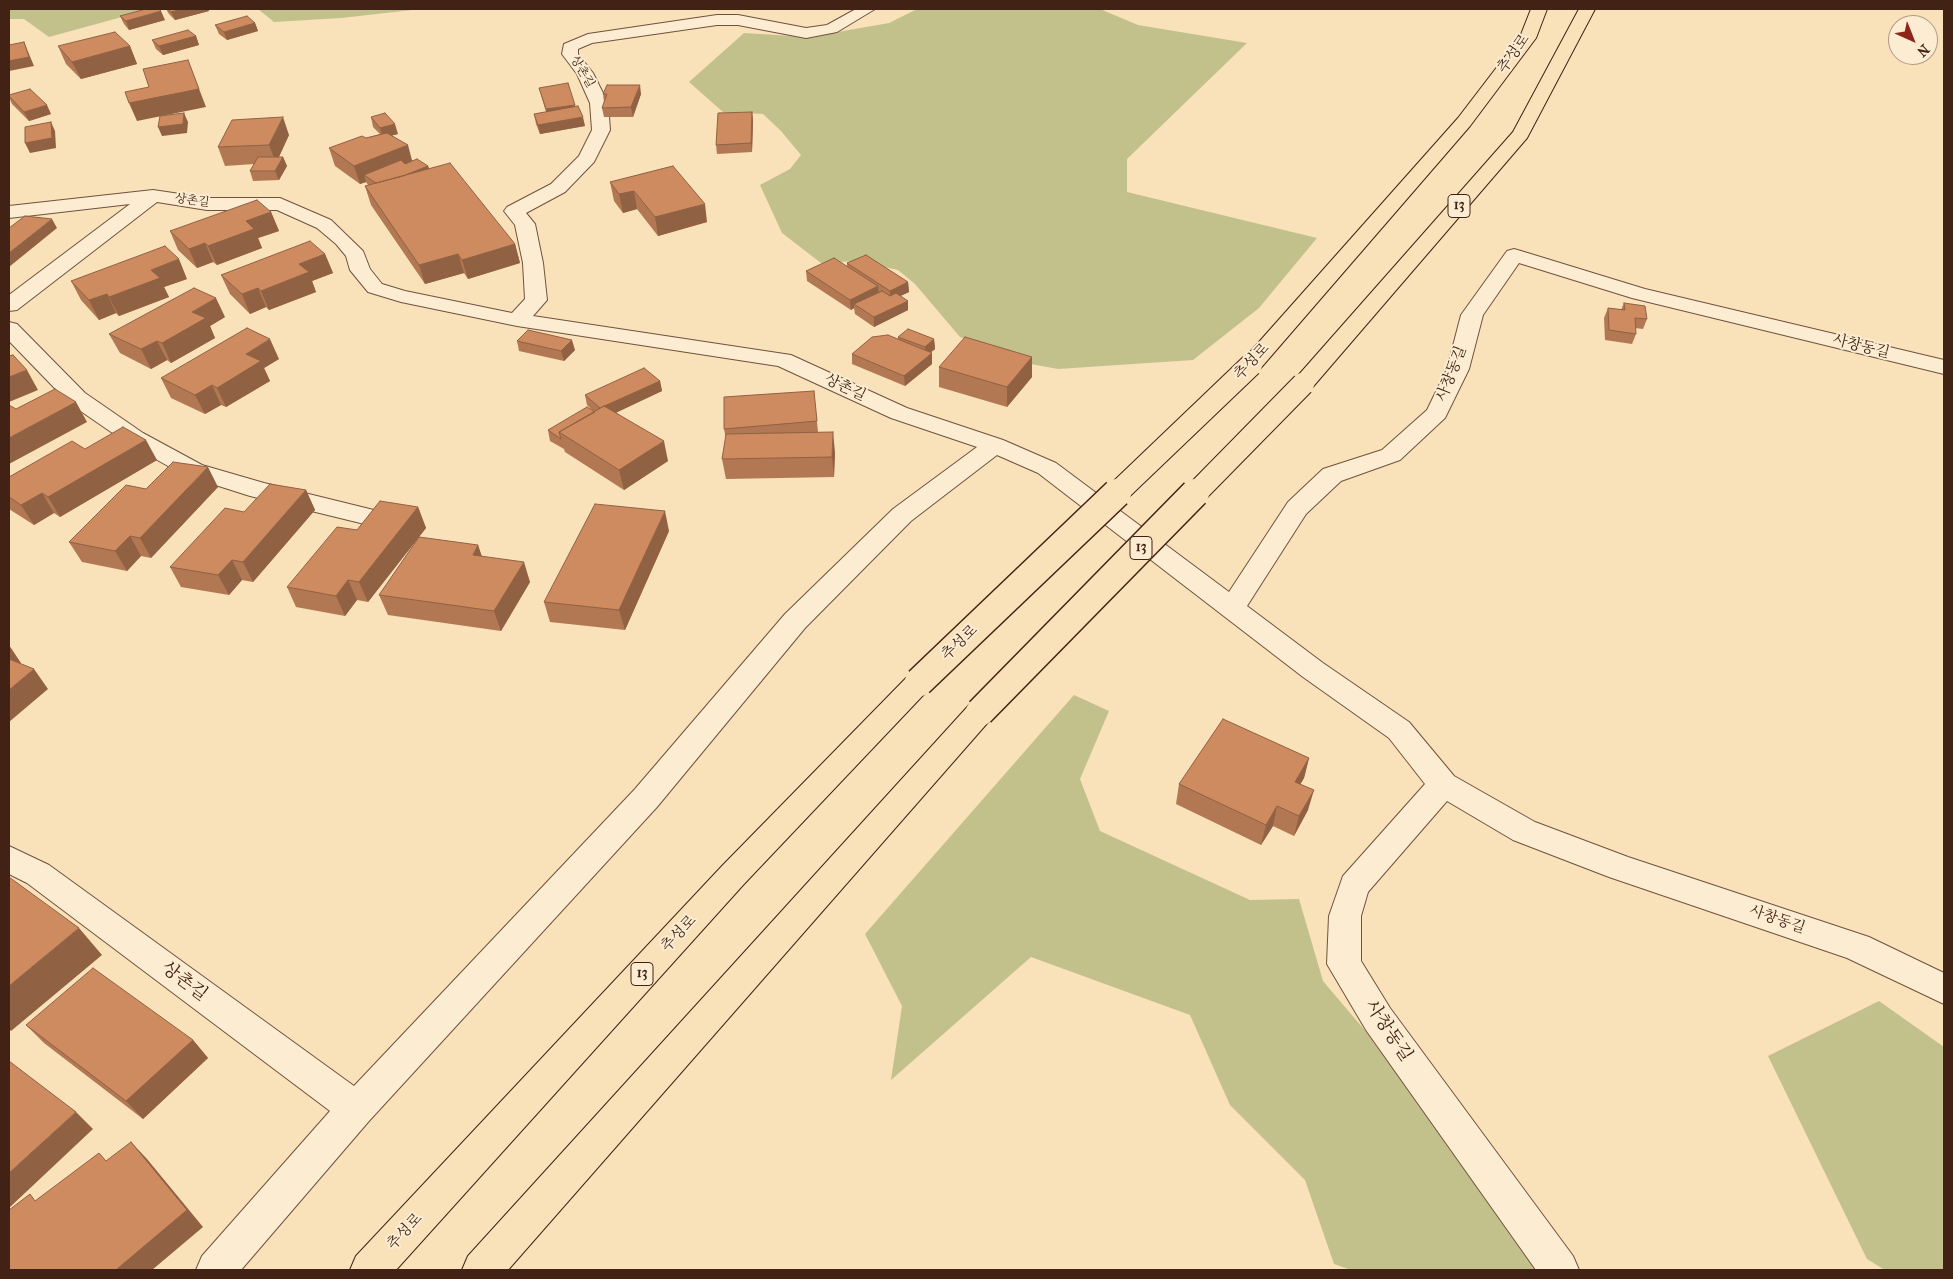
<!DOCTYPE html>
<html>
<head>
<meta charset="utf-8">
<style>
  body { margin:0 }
  #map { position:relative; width:1953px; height:1279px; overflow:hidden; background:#f9e1b9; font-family:"IM FELL French Canon",serif }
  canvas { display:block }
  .frame { position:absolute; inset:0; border:10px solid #422215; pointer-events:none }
  .north { position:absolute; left:1888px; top:15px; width:50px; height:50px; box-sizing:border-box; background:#fbecd2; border:1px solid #b19b86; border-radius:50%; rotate:136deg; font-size:14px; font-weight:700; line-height:20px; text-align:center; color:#422215 }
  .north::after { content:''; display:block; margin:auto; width:18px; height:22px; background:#8f2418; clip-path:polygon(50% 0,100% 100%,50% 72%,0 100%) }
</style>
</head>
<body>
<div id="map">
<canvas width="1953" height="1279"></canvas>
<div class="frame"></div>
<div class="north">N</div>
</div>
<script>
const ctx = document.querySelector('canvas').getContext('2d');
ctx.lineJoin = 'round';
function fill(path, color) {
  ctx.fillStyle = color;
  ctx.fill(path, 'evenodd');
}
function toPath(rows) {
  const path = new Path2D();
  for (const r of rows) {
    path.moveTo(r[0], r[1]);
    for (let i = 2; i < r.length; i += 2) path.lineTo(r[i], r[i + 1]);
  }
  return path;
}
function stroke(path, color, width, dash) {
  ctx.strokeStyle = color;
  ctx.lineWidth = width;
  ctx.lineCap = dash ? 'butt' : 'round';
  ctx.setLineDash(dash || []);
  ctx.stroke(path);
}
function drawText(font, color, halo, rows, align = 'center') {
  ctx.font = font + ' "IM FELL French Canon","Noto Serif KR",serif';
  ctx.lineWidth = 4;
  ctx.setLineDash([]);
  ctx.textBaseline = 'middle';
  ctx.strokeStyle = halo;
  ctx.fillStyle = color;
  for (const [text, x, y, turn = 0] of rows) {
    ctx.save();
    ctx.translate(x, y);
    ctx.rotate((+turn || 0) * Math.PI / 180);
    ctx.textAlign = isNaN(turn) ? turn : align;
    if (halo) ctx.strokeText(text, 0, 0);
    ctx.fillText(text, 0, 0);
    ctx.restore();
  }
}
fill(toPath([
  [9,9,151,9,49,37,24,19,9,19],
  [258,9,421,9,341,18,274,22],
  [917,9,1100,9,1138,25,1247,43,1127,159,1127,192,1317,238,1259,308,1193,360,1058,369,1025,363,960,337,915,284,898,270,857,261,821,263,782,233,760,185,790,169,801,155,781,131,763,114,723,112,689,82,744,33,809,37,889,23],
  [1074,695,1109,711,1080,779,1100,831,1250,900,1299,899,1323,981,1384,1053,1536,1270,1351,1270,1334,1264,1305,1180,1230,1105,1190,1015,1031,957,891,1080,902,1006,865,934],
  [1879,1001,1944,1047,1944,1270,1885,1270,1867,1259,1768,1056]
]), '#c3c18b');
const minor = toPath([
  [856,9,875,9,837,32,806,38,738,25,717,25,592,43,578,49,578,54,593,73,608,103,610,130,594,162,565,192,526,213,535,224,543,263,547,300,533,316,791,355,907,408,1003,440,1056,463,1229,592,1288,502,1323,469,1382,450,1427,410,1447,369,1461,315,1507,251,1514,249,1521,251,1645,289,1944,360,1944,374,1632,298,1519,263,1483,315,1469,369,1445,418,1400,460,1341,481,1306,514,1247,606,1323,663,1409,722,1454,776,1535,822,1628,857,1869,937,1944,973,1944,1004,1847,958,1609,877,1513,840,1447,801,1368,892,1361,916,1361,961,1390,1008,1573,1256,1579,1270,1536,1270,1366,1030,1327,964,1329,916,1343,876,1425,784,1389,738,1303,677,1038,473,997,455,911,521,805,628,657,807,369,1121,241,1270,196,1270,202,1256,330,1111,27,883,9,874,9,846,49,865,354,1086,635,789,785,614,893,509,977,447,891,418,778,366,517,326,401,302,368,292,350,270,346,256,336,244,317,228,277,210,207,210,157,202,17,310,9,311,9,295,130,204,9,218,9,206,153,190,207,198,280,198,331,220,363,251,370,269,382,284,405,291,512,313,525,299,523,263,515,225,504,211,507,207,551,184,579,156,592,130,590,103,577,74,562,54,564,44,588,34,717,15,738,15,806,28,827,25,856,9],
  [9,322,17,324,85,393,143,433,202,465,264,483,394,515,398,521,394,527,385,529,250,496,184,475,127,443,69,403,9,341,9,322]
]);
const primary = toPath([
  [1531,9,1547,9,1536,38,1470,126,1259,370,1251,372,1243,370,1240,365,1243,360,1458,118,1520,37,1531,9],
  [1579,9,1595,9,1527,138,1311,389,1303,391,1295,389,1292,384,1295,379,1513,132,1579,9],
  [919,672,929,675,933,682,929,689,744,884,396,1270,350,1270,356,1256,722,866,909,675,919,672],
  [980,701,990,704,994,712,990,720,508,1270,462,1270,468,1256,970,704,980,701]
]);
stroke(minor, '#70523e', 2);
stroke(primary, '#422215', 2);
fill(minor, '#fbecd2');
fill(primary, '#f9e1b9');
const primaryBridgeFar1 = toPath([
  [1115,495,1251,365],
  [1194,495,1303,384]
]);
const primaryBridge = toPath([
  [919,682,1117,493],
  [980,712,1195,493]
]);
stroke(primaryBridgeFar1, '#422215', 24, []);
stroke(primaryBridge, '#422215', 31, []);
stroke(primaryBridgeFar1, '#f9e1b9', 22);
stroke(primaryBridge, '#f9e1b9', 28);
fill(toPath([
  [166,9,208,9,209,11,175,20,169,14],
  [120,16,165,20,129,30,124,24],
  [255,23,258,31,227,40,219,34,215,25],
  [196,36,199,45,163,55,156,49,152,40],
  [58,46,130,46,137,64,81,79,66,64],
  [539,88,575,107,585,126,540,134,536,124,534,114,546,112],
  [603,94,641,94,633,117,604,117,602,108,604,102],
  [9,95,51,114,29,121,12,104,9,97],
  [752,112,753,121,752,152,717,154,716,145],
  [371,117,398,134,392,135,412,161,428,166,429,168,515,244,520,263,468,279,464,273,425,284,371,205,365,186,368,185,366,182,360,184,335,166,329,148,380,134,373,127],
  [289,135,279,157,283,157,287,166,279,180,253,181,250,171,254,164,225,166,218,147],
  [673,166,707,222,658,236,637,209,623,213,614,201,610,182],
  [271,212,279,231,258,238,262,248,217,265,213,262,197,268,178,250,170,231],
  [325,254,333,273,312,281,316,292,269,310,266,307,250,314,230,294,221,275],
  [847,263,908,282,909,292,900,296,908,301,908,310,874,327,855,314,854,308,851,310,807,281,806,271,847,267],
  [187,279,164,287,169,297,119,316,116,313,99,320,81,300,71,281],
  [1624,303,1647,319,1643,329,1635,328,1636,334,1632,344,1605,340,1604,318,1608,308,1621,310],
  [225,317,210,326,215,338,171,363,167,360,151,369,120,353,109,334],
  [898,337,934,339,935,349,930,353,932,353,932,364,905,386,852,364,852,354,898,340],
  [517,341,575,350,564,361,519,351],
  [1032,357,1032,377,1007,407,939,387,939,367],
  [279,359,264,368,270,381,226,407,221,405,205,414,171,398,161,378],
  [660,381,662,391,616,412,668,461,624,490,565,452,564,449,550,441,548,430,593,411,587,405,585,395],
  [814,391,818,432,835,452,834,477,726,479,722,459,726,439,724,429],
  [85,449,157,460,60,517,54,513,34,525,9,509,9,477],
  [218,487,151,558,141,556,127,571,82,562,69,542,146,489],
  [306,490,315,510,253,582,242,580,229,595,181,587,170,567,244,512],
  [418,507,426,528,368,602,357,600,345,616,296,607,287,587,357,530],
  [669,531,625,630,550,622,544,602],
  [478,545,482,557,530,582,501,631,388,615,379,595],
  [1309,758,1304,778,1300,784,1308,810,1294,836,1273,826,1261,845,1176,804,1179,784],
  [26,1025,193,1040,208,1058,143,1119,44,1043]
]), '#b17853');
fill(toPath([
  [182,9,208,9,209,11,175,20,171,12],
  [161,11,165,20,129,30,126,21],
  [255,23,258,31,227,40,224,32],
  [196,36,199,45,163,55,159,46],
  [24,42,34,66,9,71,9,61],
  [130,46,137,64,81,79,72,62],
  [188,60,206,107,137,121,129,103],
  [640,85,641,94,633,117,631,107],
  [47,105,51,114,29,121,24,112],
  [575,105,577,114,548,119,546,109],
  [752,112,753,121,752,152,751,143],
  [184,113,188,122,187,133,162,136,158,127],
  [283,117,289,135,276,163,269,145],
  [583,117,585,126,540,134,538,125],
  [51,122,55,131,56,148,30,153,25,143],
  [395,124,398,134,383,138,380,128],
  [408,145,413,164,364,175,366,182,360,184,354,166],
  [283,157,287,166,279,180,275,171],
  [428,166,431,175,379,185],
  [634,191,637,209,623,213,619,194],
  [705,204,707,222,658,236,655,217],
  [271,212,279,231,258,238,262,248,217,265,208,246,246,221],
  [52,219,57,228,9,267,9,253],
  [205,243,213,262,197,268,189,249],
  [515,244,520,263,468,279,462,260],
  [325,254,333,273,312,281,316,292,269,310,261,291,299,264],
  [458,254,464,273,425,284,419,265],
  [179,259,187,279,164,287,169,297,119,316,109,297,151,270],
  [908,282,909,292,890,301,890,291],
  [878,286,879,296,854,304,854,308,851,310,850,300],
  [258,288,266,307,250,314,242,294],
  [107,294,116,313,99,320,89,300],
  [216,298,225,317,210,326,215,338,171,363,162,343,192,312],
  [908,301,908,310,874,327,874,317],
  [270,339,279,359,264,368,270,381,226,407,217,388,246,354],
  [934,339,935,349,925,357,925,347],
  [572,340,575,350,564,361,561,351],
  [157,341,167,360,151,369,141,349],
  [932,353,932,364,905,386,904,376],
  [1032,357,1032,377,1007,407,1007,387],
  [27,370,38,390,9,402,9,377],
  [660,381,662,391,603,419,600,408],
  [212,385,221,405,205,414,195,395],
  [76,402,87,422,9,464,9,438],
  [833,432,835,452,834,477,832,457],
  [146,440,157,460,60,517,48,497],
  [664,441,668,461,624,490,619,470],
  [208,467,218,487,151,558,140,538],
  [306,490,315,510,253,582,243,562],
  [42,493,54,513,34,525,21,505],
  [418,507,426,528,368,602,359,582],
  [665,511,669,531,625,630,619,610],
  [130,536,141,556,127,571,115,551],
  [478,545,485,566,473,555],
  [232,560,242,580,229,595,218,575],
  [524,562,530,582,501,631,494,611],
  [348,580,357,600,345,616,336,596],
  [9,645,21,663,9,672],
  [34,669,48,689,9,722,9,690],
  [1309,758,1304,778,1290,802,1295,782],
  [1314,790,1308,810,1294,836,1299,816],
  [1277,806,1273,826,1261,845,1266,825],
  [79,928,102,955,11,1031,9,1029,9,986],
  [193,1040,208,1058,143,1119,126,1101],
  [76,1112,93,1129,9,1208,9,1173],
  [131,1142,147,1159,203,1227,152,1270,116,1270]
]), '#906143');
const building = toPath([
  [146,9,159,9,161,11,126,21,120,16,146,9],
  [168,9,182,9,171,12,168,9],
  [247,16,255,23,224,32,215,25,247,16],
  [188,30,196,36,159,46,152,40,188,30],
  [115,32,130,46,72,62,58,46,115,32],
  [24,42,29,57,9,61,9,45,24,42],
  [188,60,199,89,129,103,125,92,149,87,143,69,188,60],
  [568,83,575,105,546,109,539,88,568,83],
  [607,85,640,85,631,107,602,108,607,94,603,94,607,85],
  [30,89,47,105,24,112,9,96,9,95,30,89],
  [578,106,583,117,538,125,534,114,578,106],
  [752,112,751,143,716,145,718,113,752,112],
  [184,113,183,124,158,127,160,116,184,113],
  [385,113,395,124,380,128,371,117,385,113],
  [283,117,269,145,218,147,232,120,283,117],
  [51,122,52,138,25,143,25,127,51,122],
  [387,133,408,145,354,166,329,148,362,136,366,138,387,133],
  [258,157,283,157,275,171,250,171,258,157],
  [417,159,428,166,403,176,376,183,364,175,401,160,405,164,417,159],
  [450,163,515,244,462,260,458,254,419,265,365,186,450,163],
  [673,166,705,204,655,217,634,191,619,194,610,182,673,166],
  [257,200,271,212,246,221,254,229,208,246,205,243,189,249,170,231,257,200],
  [25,216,52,219,9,253,9,228,25,216],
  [310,241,325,254,299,264,309,272,261,291,258,288,242,294,221,275,310,241],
  [165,246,179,259,151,270,160,278,109,297,107,294,89,300,71,281,165,246],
  [866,255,908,282,890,291,847,263,866,255],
  [834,258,878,286,850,300,806,271,834,258],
  [194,288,216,298,192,312,206,318,162,343,157,341,141,349,109,334,194,288],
  [882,291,890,296,896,293,908,301,874,317,854,304,882,291],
  [1624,303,1645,306,1647,319,1635,318,1636,334,1609,330,1608,308,1625,310,1624,303],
  [247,328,270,339,246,354,261,361,217,388,212,385,195,395,161,378,247,328],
  [908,329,934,339,925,347,898,337,908,329],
  [528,330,572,340,561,351,517,341,528,330],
  [888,335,932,353,904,376,852,354,872,337,888,335],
  [965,337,1032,357,1007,387,939,367,965,337],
  [13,355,27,370,9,377,9,356,13,355],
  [644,368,660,381,600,408,585,395,644,368],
  [55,389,76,402,9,438,9,405,16,409,55,389],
  [814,391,817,421,724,429,724,397,814,391],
  [604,406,664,441,619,470,559,432,604,406],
  [587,407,595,412,559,432,561,439,548,430,587,407],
  [123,427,146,440,48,497,42,493,21,505,9,497,9,477,72,441,85,449,123,427],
  [833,432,832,457,722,459,726,434,833,432],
  [173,462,208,467,140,538,130,536,115,551,69,542,126,485,146,489,173,462],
  [270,484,306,490,243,562,232,560,218,575,170,567,225,508,244,512,270,484],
  [380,501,418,507,359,582,348,580,336,596,287,587,337,527,357,530,380,501],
  [595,504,665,511,619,610,544,602,595,504],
  [419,537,478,545,473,555,524,562,494,611,379,595,419,537],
  [9,659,34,669,9,690,9,659],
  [1223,719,1309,758,1295,782,1314,790,1299,816,1277,806,1266,825,1179,784,1223,719],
  [9,877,79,928,9,986,9,877],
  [93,968,193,1040,126,1101,26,1025,93,968],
  [9,1061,76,1112,9,1173,9,1061],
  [131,1142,187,1210,116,1270,11,1270,9,1268,9,1210,30,1194,35,1201,99,1153,106,1161,131,1142]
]);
fill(building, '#ce8b60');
stroke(building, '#906143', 1);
drawText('12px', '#422215', '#fbecd2', [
  ["상촌길",582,72,59],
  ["상촌길",192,201,7]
]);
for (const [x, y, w] of [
  [1459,206,22],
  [1141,548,22],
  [642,974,22]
]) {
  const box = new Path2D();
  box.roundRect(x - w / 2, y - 11.5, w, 23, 4);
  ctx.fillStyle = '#fbecd2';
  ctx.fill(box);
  stroke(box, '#422215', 1);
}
drawText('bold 14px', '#422215', null, [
  ["13",1459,206],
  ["13",1141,548],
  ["13",642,974]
]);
drawText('15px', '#422215', '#fbecd2', [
  ["추성로",1514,54,-55],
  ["사창동길",1861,347,14],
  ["추성로",1252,362,-47],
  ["사창동길",1452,374,-69],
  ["상촌길",845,388,25],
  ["추성로",960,643,-44],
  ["사창동길",1777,920,19],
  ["추성로",679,934,-47],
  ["추성로",405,1232,-47]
]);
drawText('18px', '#422215', '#fbecd2', [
  ["상촌길",184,982,37],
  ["사창동길",1388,1031,56]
]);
</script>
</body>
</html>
